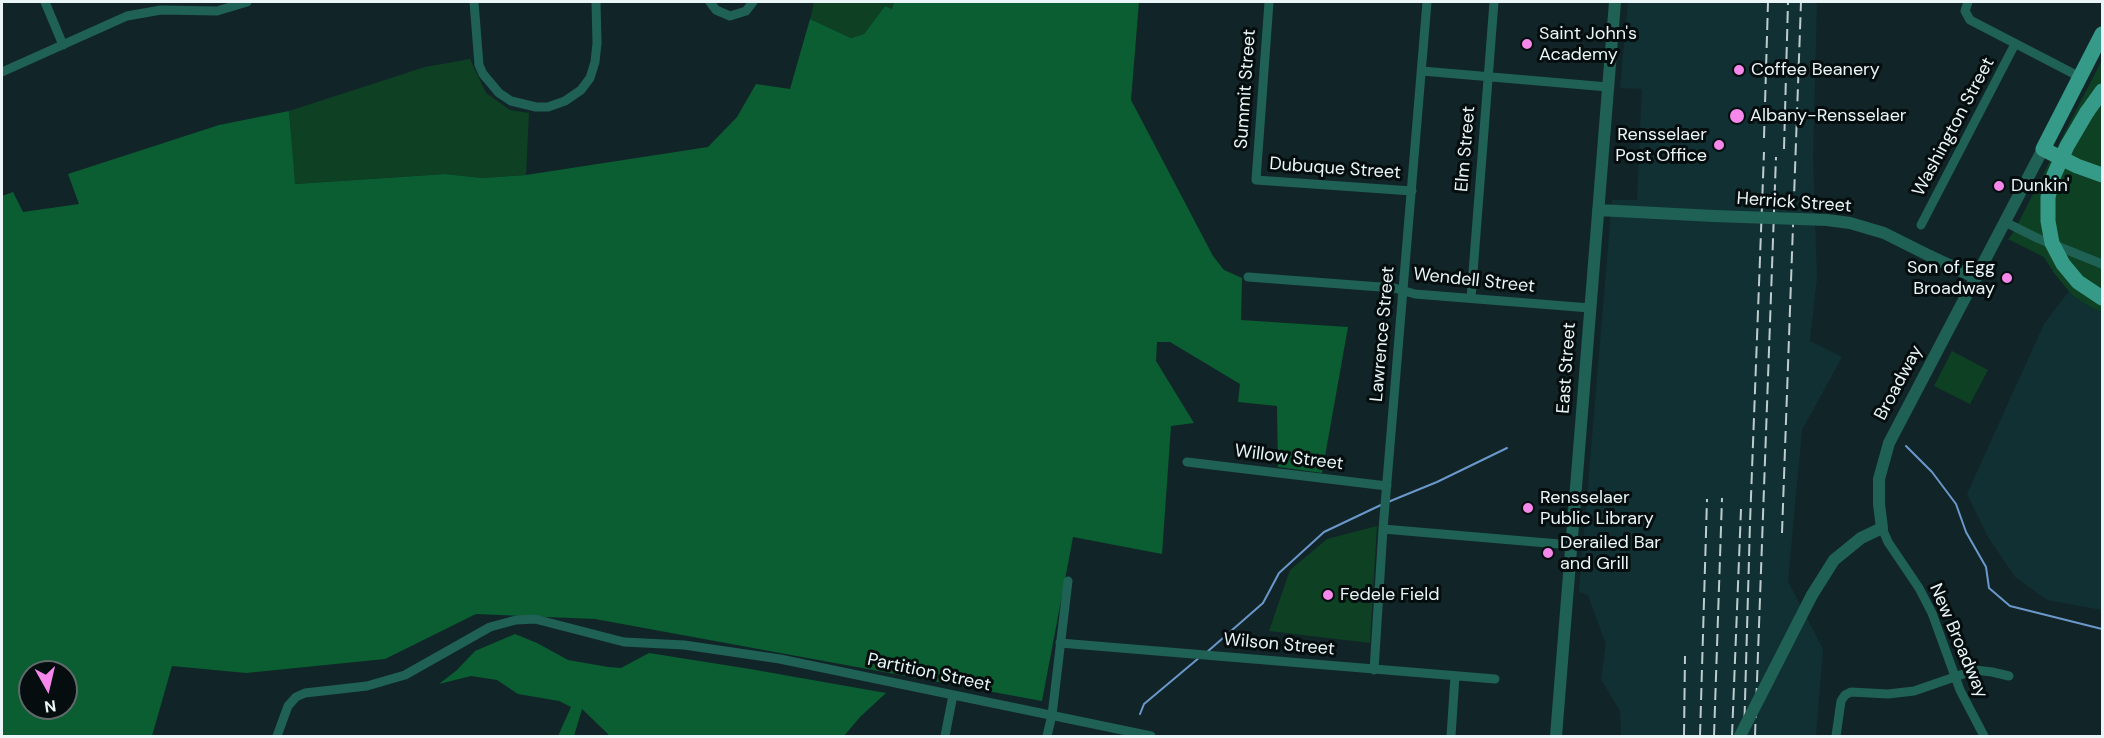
<!DOCTYPE html>
<html>
<head>
<meta charset="utf-8">
<style>
  body { margin:0 }
  #map { position:relative; width:2104px; height:738px; overflow:hidden; background:#112528; font-family:"DM Sans",sans-serif }
  canvas { display:block }
  .frame { position:absolute; inset:0; border:3px solid #e9f5f6; pointer-events:none }
  .north { position:absolute; left:18px; top:660px; width:60px; height:60px; box-sizing:border-box; background:#050d0e; border:2px solid #606a6b; border-radius:50%; rotate:172deg; font-size:16px; font-weight:700; line-height:24px; text-align:center; color:#e9f5f6 }
  .north::after { content:''; display:block; margin:auto; width:21px; height:27px; background:#f788eb; clip-path:polygon(50% 0,100% 100%,50% 72%,0 100%) }
</style>
</head>
<body>
<div id="map">
<canvas width="2104" height="738"></canvas>
<div class="frame"></div>
<div class="north">N</div>
</div>
<script>
const ctx = document.querySelector('canvas').getContext('2d');
ctx.lineJoin = 'round';
function fill(path, color) {
  ctx.fillStyle = color;
  ctx.fill(path, 'evenodd');
}
function toPath(rows) {
  const path = new Path2D();
  for (const r of rows) {
    path.moveTo(r[0], r[1]);
    for (let i = 2; i < r.length; i += 2) path.lineTo(r[i], r[i + 1]);
  }
  return path;
}
function stroke(path, color, width, dash) {
  ctx.strokeStyle = color;
  ctx.lineWidth = width;
  ctx.lineCap = dash ? 'butt' : 'round';
  ctx.setLineDash(dash || []);
  ctx.stroke(path);
}
function drawText(font, color, halo, rows, align = 'center') {
  ctx.font = font + ' "DM Sans",sans-serif';
  ctx.lineWidth = 6;
  ctx.setLineDash([]);
  ctx.textBaseline = 'middle';
  ctx.strokeStyle = halo;
  ctx.fillStyle = color;
  for (const [text, x, y, turn = 0] of rows) {
    ctx.save();
    ctx.translate(x, y);
    ctx.rotate((+turn || 0) * Math.PI / 180);
    ctx.textAlign = isNaN(turn) ? turn : align;
    if (halo) ctx.strokeText(text, 0, 0);
    ctx.fillText(text, 0, 0);
    ctx.restore();
  }
}
fill(toPath([
  [1628,2,1817,2,1813,158,1817,278,1810,341,1842,357,1802,430,1788,581,1823,649,1816,736,1621,736,1620,711,1601,679,1606,644,1588,595,1579,592,1612,200,1637,200,1642,89,1620,88],
  [2069,291,2073,296,2092,308,2102,312,2102,610,2047,600,2015,577,1988,537,1967,494,2044,324]
]), '#113033');
fill(toPath([
  [814,2,894,2,892,9,885,6,864,34,851,38,810,19],
  [470,59,486,93,510,110,529,113,526,175,482,178,444,174,294,184,289,111,425,67],
  [2102,60,2102,312,2092,308,2073,296,2054,273,2044,257,2008,239,2013,233],
  [1952,351,1988,370,1970,404,1934,386],
  [1377,526,1370,643,1269,631,1290,570,1327,539]
]), '#0e4023');
fill(toPath([
  [894,2,1139,2,1131,100,1213,256,1224,270,1242,278,1241,320,1348,327,1322,473,1278,467,1277,406,1238,402,1240,384,1170,342,1157,342,1156,361,1194,423,1171,426,1162,554,1073,537,1042,701,595,619,476,614,385,659,246,673,172,666,152,736,2,736,2,196,13,192,23,212,79,204,68,174,219,125,289,111,295,184,445,174,482,178,526,175,708,147,737,117,756,84,790,89,810,19,851,38,864,34,885,6,892,9],
  [30,672,66,672,66,708,30,708],
  [515,634,537,643,568,660,608,667,621,668,649,653,750,669,886,693,860,717,844,736,608,736,608,734,582,709,574,736,558,736,571,707,559,701,518,694,497,680,471,676,439,684,457,670,475,651]
]), '#0b5d32');
stroke(toPath([
  [1906,446,1932,472,1956,504,1966,532,1986,567,1989,588,2010,606,2102,629],
  [1388,502,1437,482,1507,448],
  [1207,652,1263,603,1279,573,1324,532,1383,504],
  [1140,714,1144,704,1200,657]
]), '#6b98cb', 2);
stroke(toPath([
  [45,2,63,45],
  [474,2,479,65,483,74,499,93,511,101,536,107,548,107,565,101,581,90,590,78,595,62,597,43,596,2],
  [710,2,716,10,730,16,746,11,753,2],
  [1269,2,1256,180,1412,191],
  [1968,2,1965,11,1970,20,2080,77],
  [1422,71,1608,87],
  [2,72,127,16,161,10,217,11,247,2],
  [2005,222,2037,238,2102,264],
  [1921,225,2015,44],
  [1248,277,1394,288,1415,294,1590,308],
  [1471,298,1494,2],
  [1187,462,1387,486],
  [1882,528,1888,542,1919,588,1932,613,1960,690,1984,736],
  [1383,529,1571,545],
  [1060,643,1495,679],
  [1374,670,1383,529,1427,2],
  [277,736,288,706,296,697,305,693,367,686,405,675,490,627,516,620,535,619,624,642,684,645,780,659,1151,736],
  [945,736,953,695],
  [1047,736,1052,715,1068,581],
  [1451,736,1455,676],
  [1836,736,1841,701,1845,695,1851,692,1888,694,1914,691,1975,670,1992,672,2009,676]
]), '#206155', 9);
stroke(toPath([
  [1598,210,1714,216],
  [1930,256,1976,278],
  [1812,595,1834,560,1861,538,1882,528,1879,504,1879,479,1889,443,2043,149],
  [1556,736,1615,2]
]), '#206155', 12);
stroke(toPath([
  [2102,34,2043,149,2077,166,2102,175],
  [2087,112,2102,91]
]), '#369a88', 15);
stroke(toPath([
  [1764,138,1768,2],
  [1784,149,1788,2],
  [1782,533,1801,2],
  [1684,736,1685,656],
  [1700,736,1707,499],
  [1714,736,1722,498],
  [1732,736,1741,509],
  [1744,736,1750,523,1764,152],
  [1755,736,1776,157]
]), '#becccd', 2, [12, 6]);
stroke(toPath([
  [1714,216,1827,220,1850,223,1884,233,1930,256],
  [1740,736,1812,595]
]), '#206155', 12);
stroke(toPath([
  [2087,112,2067,146,2054,175,2048,197,2048,221,2052,243,2063,264,2078,282,2102,298]
]), '#369a88', 15);
for (const [x, y, r, color] of [
  [1527,44,6,"#f788eb"],
  [1739,70,6,"#f788eb"],
  [1737,116,8,"#f788eb"],
  [1719,145,6,"#f788eb"],
  [1999,186,6,"#f788eb"],
  [2007,278,6,"#f788eb"],
  [1528,508,6,"#f788eb"],
  [1548,553,6,"#f788eb"],
  [1328,595,6,"#f788eb"]
]) {
  const dot = new Path2D();
  dot.arc(x, y, r, 0, 2 * Math.PI);
  ctx.fillStyle = color;
  ctx.fill(dot);
  stroke(dot, '#050d0e', 2);
}
drawText('18px', '#e9f5f6', '#050d0e', [
  ["Saint John's",1539,34],
  ["Academy",1539,55],
  ["Coffee Beanery",1751,70],
  ["Albany-Rensselaer",1750,116],
  ["Rensselaer",1707,135,"right"],
  ["Post Office",1707,156,"right"],
  ["Dunkin'",2011,186],
  ["Son of Egg",1995,268,"right"],
  ["Broadway",1995,289,"right"],
  ["Rensselaer",1540,498],
  ["Public Library",1540,519],
  ["Derailed Bar",1560,543],
  ["and Grill",1560,564],
  ["Fedele Field",1340,595]
], 'left');
drawText('18px', '#e9f5f6', '#050d0e', [
  ["Summit Street",1246,89,-86],
  ["Washington Street",1954,127,-62],
  ["Elm Street",1466,149,-85],
  ["Dubuque Street",1335,169,4],
  ["Herrick Street",1794,203,4],
  ["Wendell Street",1474,281,6],
  ["Lawrence Street",1383,334,-85],
  ["East Street",1567,368,-86],
  ["Broadway",1899,383,-62],
  ["Willow Street",1289,458,7],
  ["New Broadway",1958,641,67],
  ["Wilson Street",1279,645,5],
  ["Partition Street",929,673,12]
]);
</script>
</body>
</html>
